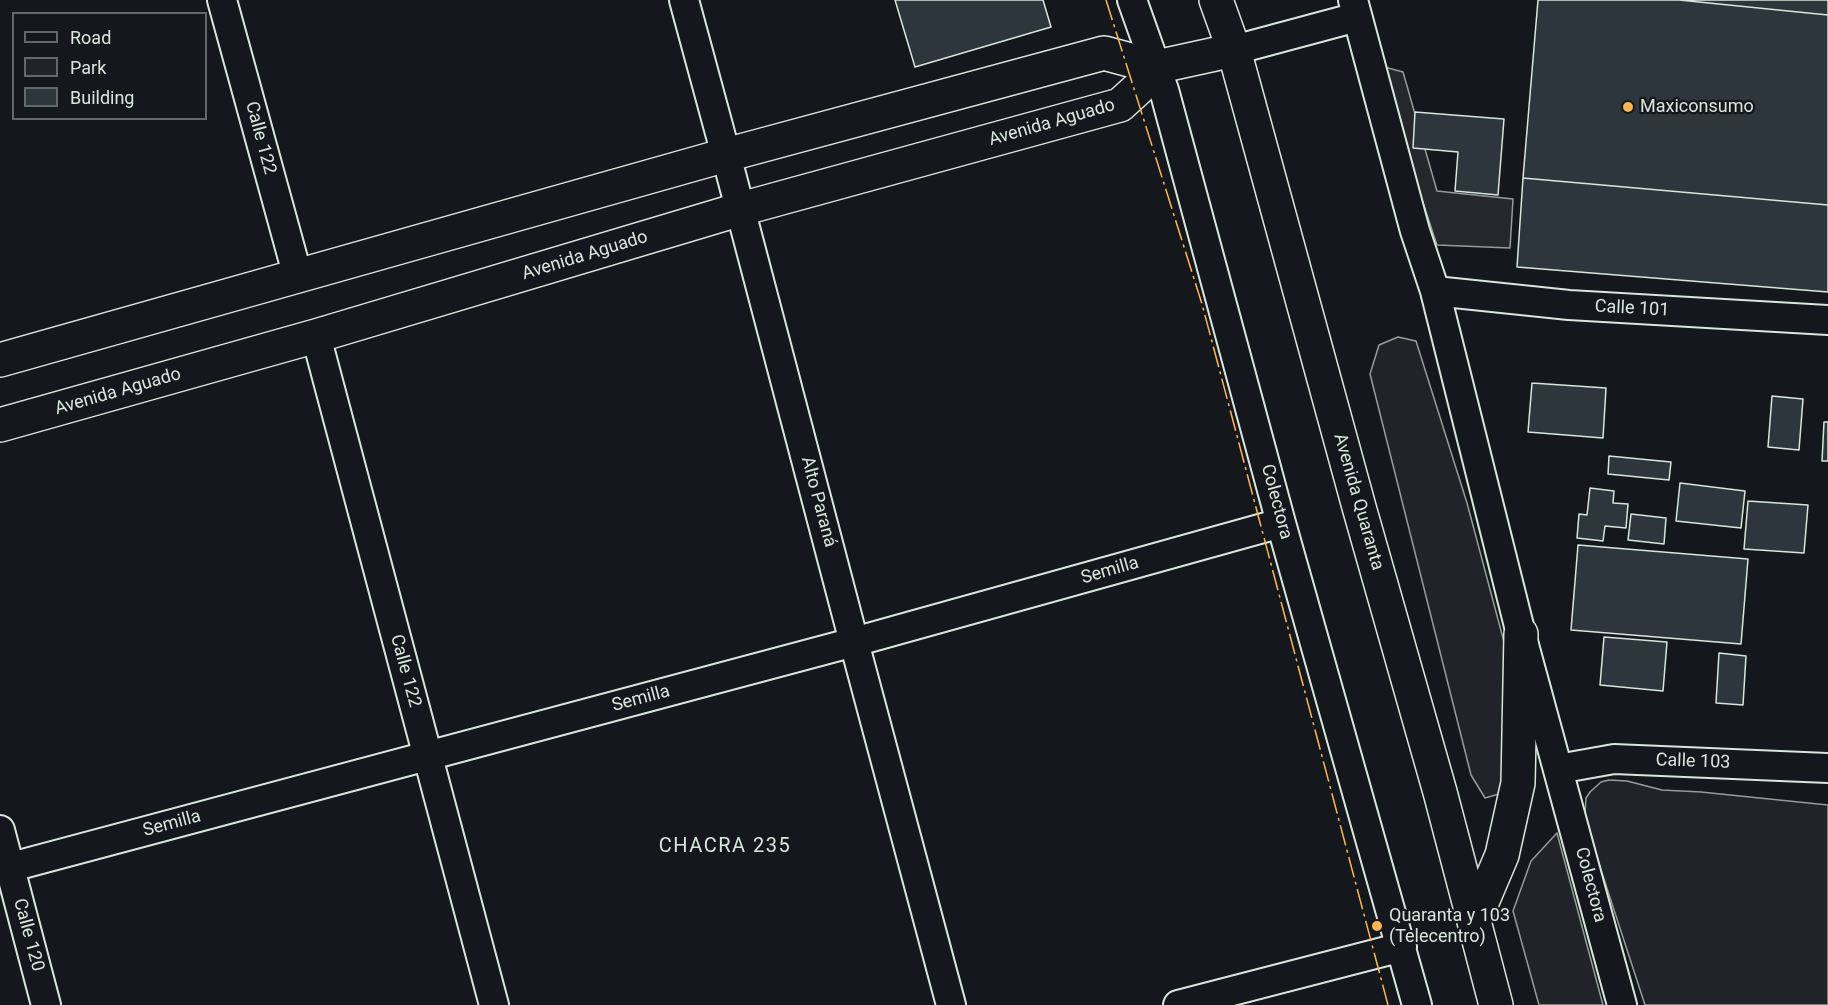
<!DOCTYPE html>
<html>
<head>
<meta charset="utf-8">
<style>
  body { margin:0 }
  #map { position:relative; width:1828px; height:1005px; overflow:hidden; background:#14181c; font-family:Roboto,sans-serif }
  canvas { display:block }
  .legend { position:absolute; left:12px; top:12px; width:195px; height:108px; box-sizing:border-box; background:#14181c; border:2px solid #626a69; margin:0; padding:8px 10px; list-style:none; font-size:18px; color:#d8e6dc }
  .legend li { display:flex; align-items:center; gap:12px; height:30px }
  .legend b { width:30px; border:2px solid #626a69 }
</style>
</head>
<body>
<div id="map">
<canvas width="1828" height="1005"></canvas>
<ul class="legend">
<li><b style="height:8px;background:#14181c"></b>Road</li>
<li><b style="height:16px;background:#202428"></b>Park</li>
<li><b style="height:16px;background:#2c363c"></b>Building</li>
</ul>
</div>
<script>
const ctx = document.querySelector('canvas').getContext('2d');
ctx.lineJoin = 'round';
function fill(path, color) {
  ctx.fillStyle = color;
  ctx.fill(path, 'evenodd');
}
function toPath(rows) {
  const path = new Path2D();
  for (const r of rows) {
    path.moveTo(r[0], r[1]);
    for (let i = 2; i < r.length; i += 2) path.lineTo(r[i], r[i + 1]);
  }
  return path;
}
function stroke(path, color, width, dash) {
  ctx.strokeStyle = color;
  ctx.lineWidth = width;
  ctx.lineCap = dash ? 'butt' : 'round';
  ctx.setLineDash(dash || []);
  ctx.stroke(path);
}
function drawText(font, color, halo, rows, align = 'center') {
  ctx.font = font + ' Roboto,sans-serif';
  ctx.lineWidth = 4.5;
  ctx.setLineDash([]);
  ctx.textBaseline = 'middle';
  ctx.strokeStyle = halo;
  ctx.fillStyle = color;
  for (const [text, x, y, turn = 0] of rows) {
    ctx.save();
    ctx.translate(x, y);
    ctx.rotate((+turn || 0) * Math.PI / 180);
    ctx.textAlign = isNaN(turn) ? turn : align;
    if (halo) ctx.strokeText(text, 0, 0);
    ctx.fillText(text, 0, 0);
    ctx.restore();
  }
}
const green = toPath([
  [1398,337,1416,341,1467,503,1508,657,1506,756,1499,794,1485,798,1471,775,1370,374,1379,345,1398,337],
  [1609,780,1627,781,1662,790,1701,792,1828,805,1828,1005,1645,1005,1588,830,1585,813,1586,798,1590,792,1601,782,1609,780],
  [1557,833,1603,1005,1539,1005,1513,911,1531,861,1557,833]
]);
fill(green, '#202428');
stroke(green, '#939e99', 1.5);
const parking = toPath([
  [1377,65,1403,72,1437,191,1513,199,1510,248,1437,245,1377,65]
]);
fill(parking, '#24282b');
stroke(parking, '#939e99', 1.5);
const building = toPath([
  [895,0,1043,0,1051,27,915,67,895,0],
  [1538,0,1679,0,1828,15,1828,205,1523,178,1538,0],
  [1679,0,1828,0,1828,15,1679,0],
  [1415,112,1504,119,1498,195,1455,191,1458,152,1413,148,1415,112],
  [1523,178,1828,205,1828,292,1517,267,1523,178],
  [1532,383,1606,388,1603,438,1528,432,1532,383],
  [1772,396,1803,399,1799,450,1768,447,1772,396],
  [1824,422,1828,422,1828,461,1822,461,1824,422],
  [1609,456,1671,462,1669,480,1608,474,1609,456],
  [1680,483,1745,491,1741,528,1676,521,1680,483],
  [1590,488,1614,491,1613,503,1628,504,1626,528,1605,526,1603,541,1577,538,1579,514,1587,515,1590,488],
  [1748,501,1808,505,1804,553,1744,549,1748,501],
  [1631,514,1666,518,1664,544,1628,540,1631,514],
  [1578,545,1748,559,1741,644,1571,630,1578,545],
  [1604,637,1667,642,1663,691,1600,685,1604,637],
  [1719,653,1746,656,1743,705,1716,703,1719,653]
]);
fill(building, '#2c363c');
stroke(building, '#d8e6dc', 1.5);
const minor = toPath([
  [222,0,298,277],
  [684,0,726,155,854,642,951,1005],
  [1132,0,1164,90,1281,523,1417,1005],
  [1353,0,1415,231,1435,291,1521,634,1622,1005],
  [1234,50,1357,17],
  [1435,291,1569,305,1828,320],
  [316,336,494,1005],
  [1558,769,1614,759,1828,768],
  [0,830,46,1005],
  [0,870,854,642,1281,523],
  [1178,1005,1402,947]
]);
const secondary = toPath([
  [0,360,726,155,1104,53,1156,67,1234,50],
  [0,425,316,336,741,209,1120,105,1143,84,1156,67]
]);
const trunk = toPath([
  [1216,0,1234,50,1359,507,1440,792,1496,1005],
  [1474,921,1502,855,1518,783,1521,634]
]);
stroke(minor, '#d8e6dc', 32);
stroke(secondary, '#d8e6dc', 36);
stroke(trunk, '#d8e6dc', 36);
stroke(minor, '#14181c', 28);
stroke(secondary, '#14181c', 33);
stroke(trunk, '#14181c', 33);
stroke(toPath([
  [1106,0,1202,304,1388,1005]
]), '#ffb74d', 1.5, [21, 4.5, 3, 4.5]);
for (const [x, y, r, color] of [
  [1628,107,6,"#ffb74d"],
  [1377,926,6,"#ffb74d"]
]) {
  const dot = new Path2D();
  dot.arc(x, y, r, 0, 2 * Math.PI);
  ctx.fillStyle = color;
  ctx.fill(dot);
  stroke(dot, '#14181c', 2);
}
drawText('18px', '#d8e6dc', '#14181c', [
  ["Maxiconsumo",1640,107],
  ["Quaranta y 103",1389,916],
  ["(Telecentro)",1389,937]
], 'left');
drawText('18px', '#d8e6dc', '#14181c', [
  ["Avenida Aguado",1052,123,-16],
  ["Calle 122",260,138,75],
  ["Avenida Aguado",585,256,-17],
  ["Calle 101",1632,309,3],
  ["Avenida Aguado",118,392,-16],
  ["Alto Paraná",818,502,75],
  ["Colectora",1276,502,75],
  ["Avenida Quaranta",1358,502,74],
  ["Semilla",1110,571,-16],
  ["Calle 122",405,671,75],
  ["Semilla",641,699,-15],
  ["Calle 103",1693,762,2],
  ["Semilla",172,824,-15],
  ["Colectora",1590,885,75],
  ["Calle 120",28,935,75]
]);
ctx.letterSpacing = '1.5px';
drawText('20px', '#d8e6dc', '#14181c', [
  ["CHACRA 235",725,847]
]);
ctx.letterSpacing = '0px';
</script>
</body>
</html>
